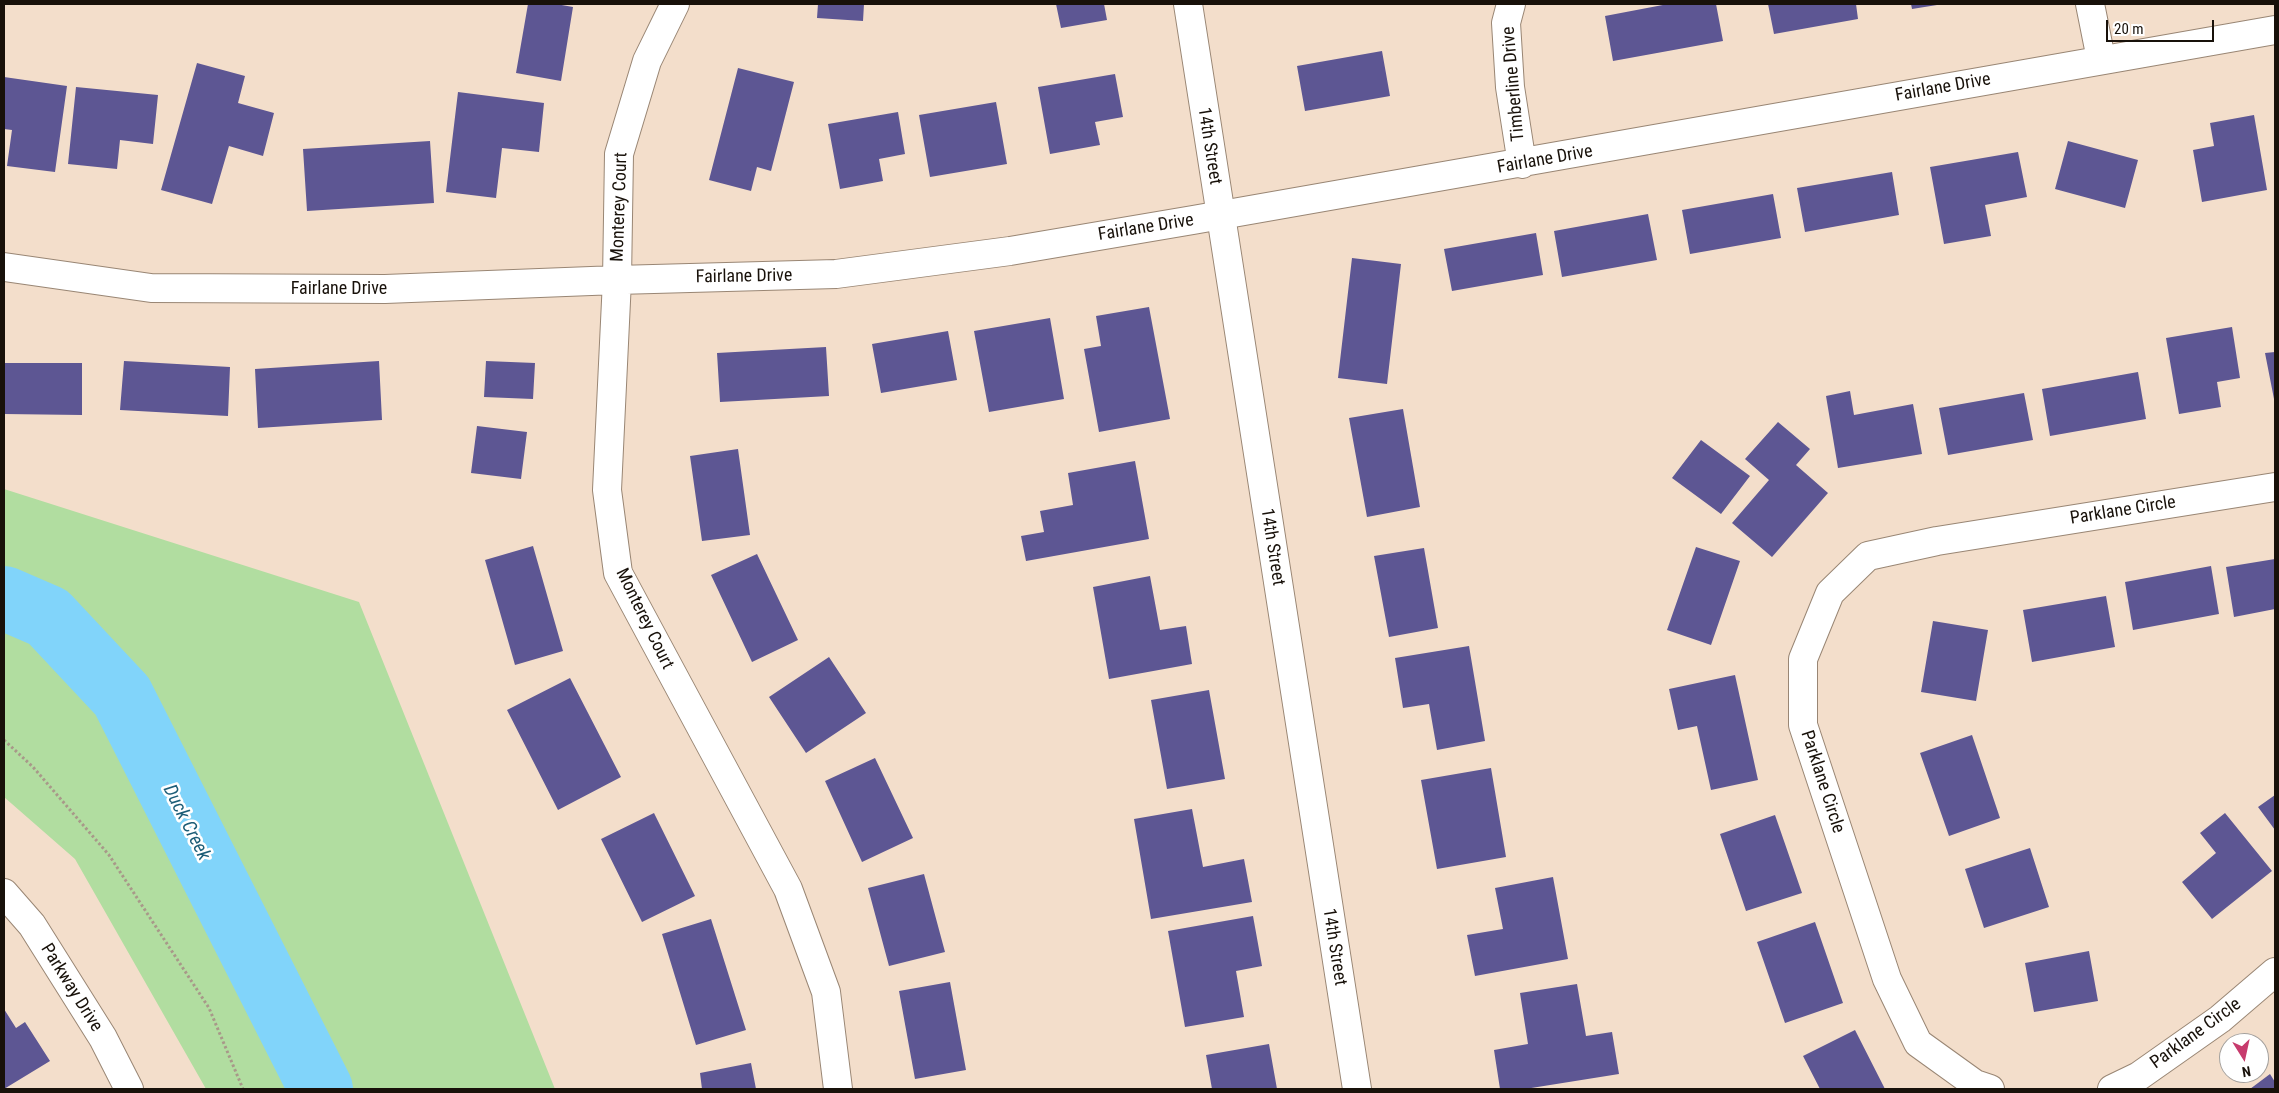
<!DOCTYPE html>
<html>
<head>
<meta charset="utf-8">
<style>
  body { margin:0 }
  #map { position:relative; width:2279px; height:1093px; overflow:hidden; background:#f3decb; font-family:"Roboto Condensed",sans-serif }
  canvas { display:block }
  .frame { position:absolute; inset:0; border:5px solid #18110a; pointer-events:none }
  .north { position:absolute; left:2219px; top:1033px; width:50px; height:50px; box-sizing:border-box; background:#fff; border:1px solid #a3a09d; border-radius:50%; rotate:170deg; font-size:14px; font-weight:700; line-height:20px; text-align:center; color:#18110a }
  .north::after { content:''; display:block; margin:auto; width:18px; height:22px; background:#c73b6d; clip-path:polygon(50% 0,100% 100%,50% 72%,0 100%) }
  .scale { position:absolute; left:2106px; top:20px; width:108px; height:22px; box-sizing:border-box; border:2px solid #18110a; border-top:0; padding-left:6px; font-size:15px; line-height:18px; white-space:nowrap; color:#18110a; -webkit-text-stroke:4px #fff; paint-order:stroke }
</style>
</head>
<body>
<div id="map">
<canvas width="2279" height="1093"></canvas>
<div class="frame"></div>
<div class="north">N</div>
<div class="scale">20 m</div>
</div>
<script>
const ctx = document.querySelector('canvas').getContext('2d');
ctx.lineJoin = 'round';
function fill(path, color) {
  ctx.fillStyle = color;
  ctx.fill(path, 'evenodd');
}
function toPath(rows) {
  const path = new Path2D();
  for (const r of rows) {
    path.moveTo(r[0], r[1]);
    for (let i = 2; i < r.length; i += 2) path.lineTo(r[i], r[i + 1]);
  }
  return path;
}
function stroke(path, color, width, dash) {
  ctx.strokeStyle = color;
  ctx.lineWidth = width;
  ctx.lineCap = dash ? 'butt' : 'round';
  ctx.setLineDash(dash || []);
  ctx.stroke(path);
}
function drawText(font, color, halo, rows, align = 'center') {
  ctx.font = font + ' "Roboto Condensed",sans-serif';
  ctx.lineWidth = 5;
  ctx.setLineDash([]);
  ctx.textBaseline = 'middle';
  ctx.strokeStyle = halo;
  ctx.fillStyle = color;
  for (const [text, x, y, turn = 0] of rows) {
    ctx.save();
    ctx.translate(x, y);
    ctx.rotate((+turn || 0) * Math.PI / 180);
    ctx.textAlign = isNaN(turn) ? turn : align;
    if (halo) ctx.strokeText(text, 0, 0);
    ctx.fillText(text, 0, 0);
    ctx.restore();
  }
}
fill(toPath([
  [4,489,359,602,555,1089,206,1089,75,859,4,797]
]), '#b1dda0');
stroke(toPath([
  [4,598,48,617,122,696,321,1089]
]), '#81d4fa', 64);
fill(toPath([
  [528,4,556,4,573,7,561,81,516,73],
  [818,4,864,4,863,21,817,18],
  [1056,4,1104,4,1107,20,1061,28],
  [1668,4,1716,4,1723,41,1613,61,1605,16],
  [1768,4,1856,4,1858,19,1774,34],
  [1911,4,1937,4,1937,5,1912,9],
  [1382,51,1390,96,1305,111,1297,66],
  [197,63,245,76,238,103,274,113,263,156,229,146,212,204,161,190],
  [738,68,794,82,771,171,757,167,751,191,709,180],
  [1115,74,1123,117,1095,122,1100,145,1050,154,1038,87],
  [4,77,67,86,55,172,7,166,12,130,4,129],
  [76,87,158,95,153,144,120,140,117,169,68,164],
  [458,92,544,103,539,152,502,148,496,198,446,192],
  [996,102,1007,164,930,177,919,115],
  [898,112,905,154,879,159,883,181,840,189,828,124],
  [2254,115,2267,190,2202,202,2193,150,2214,146,2210,123],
  [430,141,434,203,307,211,303,149],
  [2068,141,2138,160,2125,208,2055,189],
  [2018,152,2027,197,1985,205,1991,236,1944,244,1930,167],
  [1892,172,1899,215,1805,232,1797,188],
  [1773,194,1781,238,1690,254,1682,210],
  [1648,214,1657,260,1562,277,1554,231],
  [1536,233,1543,275,1452,291,1444,249],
  [1352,258,1401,264,1387,384,1338,378],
  [1149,307,1170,419,1099,432,1084,349,1101,346,1096,316],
  [1050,318,1064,399,989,412,974,331],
  [2232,327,2240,378,2217,382,2221,407,2179,414,2166,338],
  [948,331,957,380,881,393,872,344],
  [826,347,829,396,720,402,717,353],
  [2275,352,2275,399,2274,399,2265,353],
  [124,361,230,367,228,416,120,410],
  [379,361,382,420,258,428,255,369],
  [486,361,535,363,533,399,484,397],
  [4,363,82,363,82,415,4,414],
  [2138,372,2146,419,2050,436,2042,389],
  [1850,391,1854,415,1913,404,1922,454,1838,468,1826,396],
  [2024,393,2033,440,1948,455,1939,408],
  [1403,409,1420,507,1367,517,1349,418],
  [1778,422,1810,449,1796,465,1828,493,1772,557,1732,523,1769,480,1745,459],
  [477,426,527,432,521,479,471,473],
  [1701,440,1750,476,1721,514,1672,478],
  [738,449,750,535,702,541,690,456],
  [1135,461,1149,539,1026,561,1021,536,1044,532,1040,511,1073,505,1068,473],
  [533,546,563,651,515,665,485,560],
  [1696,547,1740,561,1711,645,1667,630],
  [1424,548,1438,628,1389,637,1374,556],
  [757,554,798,640,752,662,711,575],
  [2275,559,2275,609,2234,617,2226,567],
  [2211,566,2219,614,2133,630,2125,582],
  [1150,576,1160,630,1186,626,1192,664,1109,679,1093,587],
  [2106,596,2115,647,2032,662,2023,610],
  [1933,621,1988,630,1976,701,1921,692],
  [1469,646,1485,741,1437,750,1429,704,1403,708,1395,658],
  [829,657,866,713,806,753,769,697],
  [1735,675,1758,780,1711,790,1697,726,1678,730,1669,689],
  [570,678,621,777,558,810,507,710],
  [1209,690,1225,779,1167,789,1151,700],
  [1972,735,2000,818,1949,836,1920,753],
  [875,758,913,838,862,862,825,781],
  [1491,768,1506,857,1437,869,1421,780],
  [2275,795,2275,830,2258,807],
  [1192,809,1203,867,1244,859,1252,902,1151,919,1134,819],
  [654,813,695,896,642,922,601,839],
  [2225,813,2272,871,2212,919,2182,882,2216,853,2200,833],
  [1775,815,1802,893,1746,911,1720,834],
  [2030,848,2049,907,1984,928,1965,869],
  [924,874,945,952,889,966,868,888],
  [1553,877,1568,959,1475,976,1467,935,1503,929,1495,888],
  [1253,916,1262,966,1236,971,1244,1017,1185,1027,1168,931],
  [711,919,746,1030,696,1045,662,934],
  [1815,922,1843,1003,1785,1023,1757,942],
  [2089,951,2098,1001,2034,1012,2025,963],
  [950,982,966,1070,915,1079,899,991],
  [1577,984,1586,1036,1612,1032,1619,1074,1525,1089,1500,1089,1494,1050,1528,1044,1520,993],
  [4,1009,16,1028,25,1022,50,1061,4,1089],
  [1855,1030,1885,1089,1820,1089,1803,1056],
  [1269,1044,1277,1089,1212,1089,1206,1055],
  [751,1063,756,1089,702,1089,700,1073],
  [2270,1074,2275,1082,2275,1089,2250,1089]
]), '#5d5693');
const street = toPath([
  [675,4,647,61,619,154,617,280,607,490,618,573,788,889,826,992,838,1089],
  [1511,4,1506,23,1510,87,1522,164],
  [2090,4,2101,59],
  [4,267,151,288,385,289,617,280,836,274,1010,251,1193,220,2275,30],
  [4,893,32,925,103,1038,129,1089],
  [1990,1089,1975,1084,1918,1043,1887,979,1803,725,1803,659,1830,593,1868,556,1937,541,2275,487],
  [2112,1089,2139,1076,2220,1019,2275,972]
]);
const secondary = toPath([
  [1188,4,1357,1089]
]);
stroke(street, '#998674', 30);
stroke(secondary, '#998674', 30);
stroke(toPath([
  [4,740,33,767,109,855,209,1008,243,1089]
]), '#a89889', 3, [2.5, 2.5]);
stroke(street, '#fff', 28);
stroke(secondary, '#fff', 28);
drawText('18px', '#18110a', '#fff', [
  ["Timberline Drive",1514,84,-95],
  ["Fairlane Drive",1943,88,-10],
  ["14th Street",1209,146,81],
  ["Fairlane Drive",1545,160,-10],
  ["Monterey Court",620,207,-88],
  ["Fairlane Drive",1146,228,-9],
  ["Fairlane Drive",744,277,-1],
  ["Fairlane Drive",339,289],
  ["Parklane Circle",2123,511,-9],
  ["14th Street",1272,547,81],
  ["Monterey Court",644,619,64],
  ["Parklane Circle",1822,782,72],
  ["14th Street",1334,947,81],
  ["Parkway Drive",71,988,58],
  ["Parklane Circle",2196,1034,-36]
]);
drawText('italic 19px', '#1c5d77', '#fff', [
  ["Duck Creek",186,823,63]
]);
</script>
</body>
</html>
